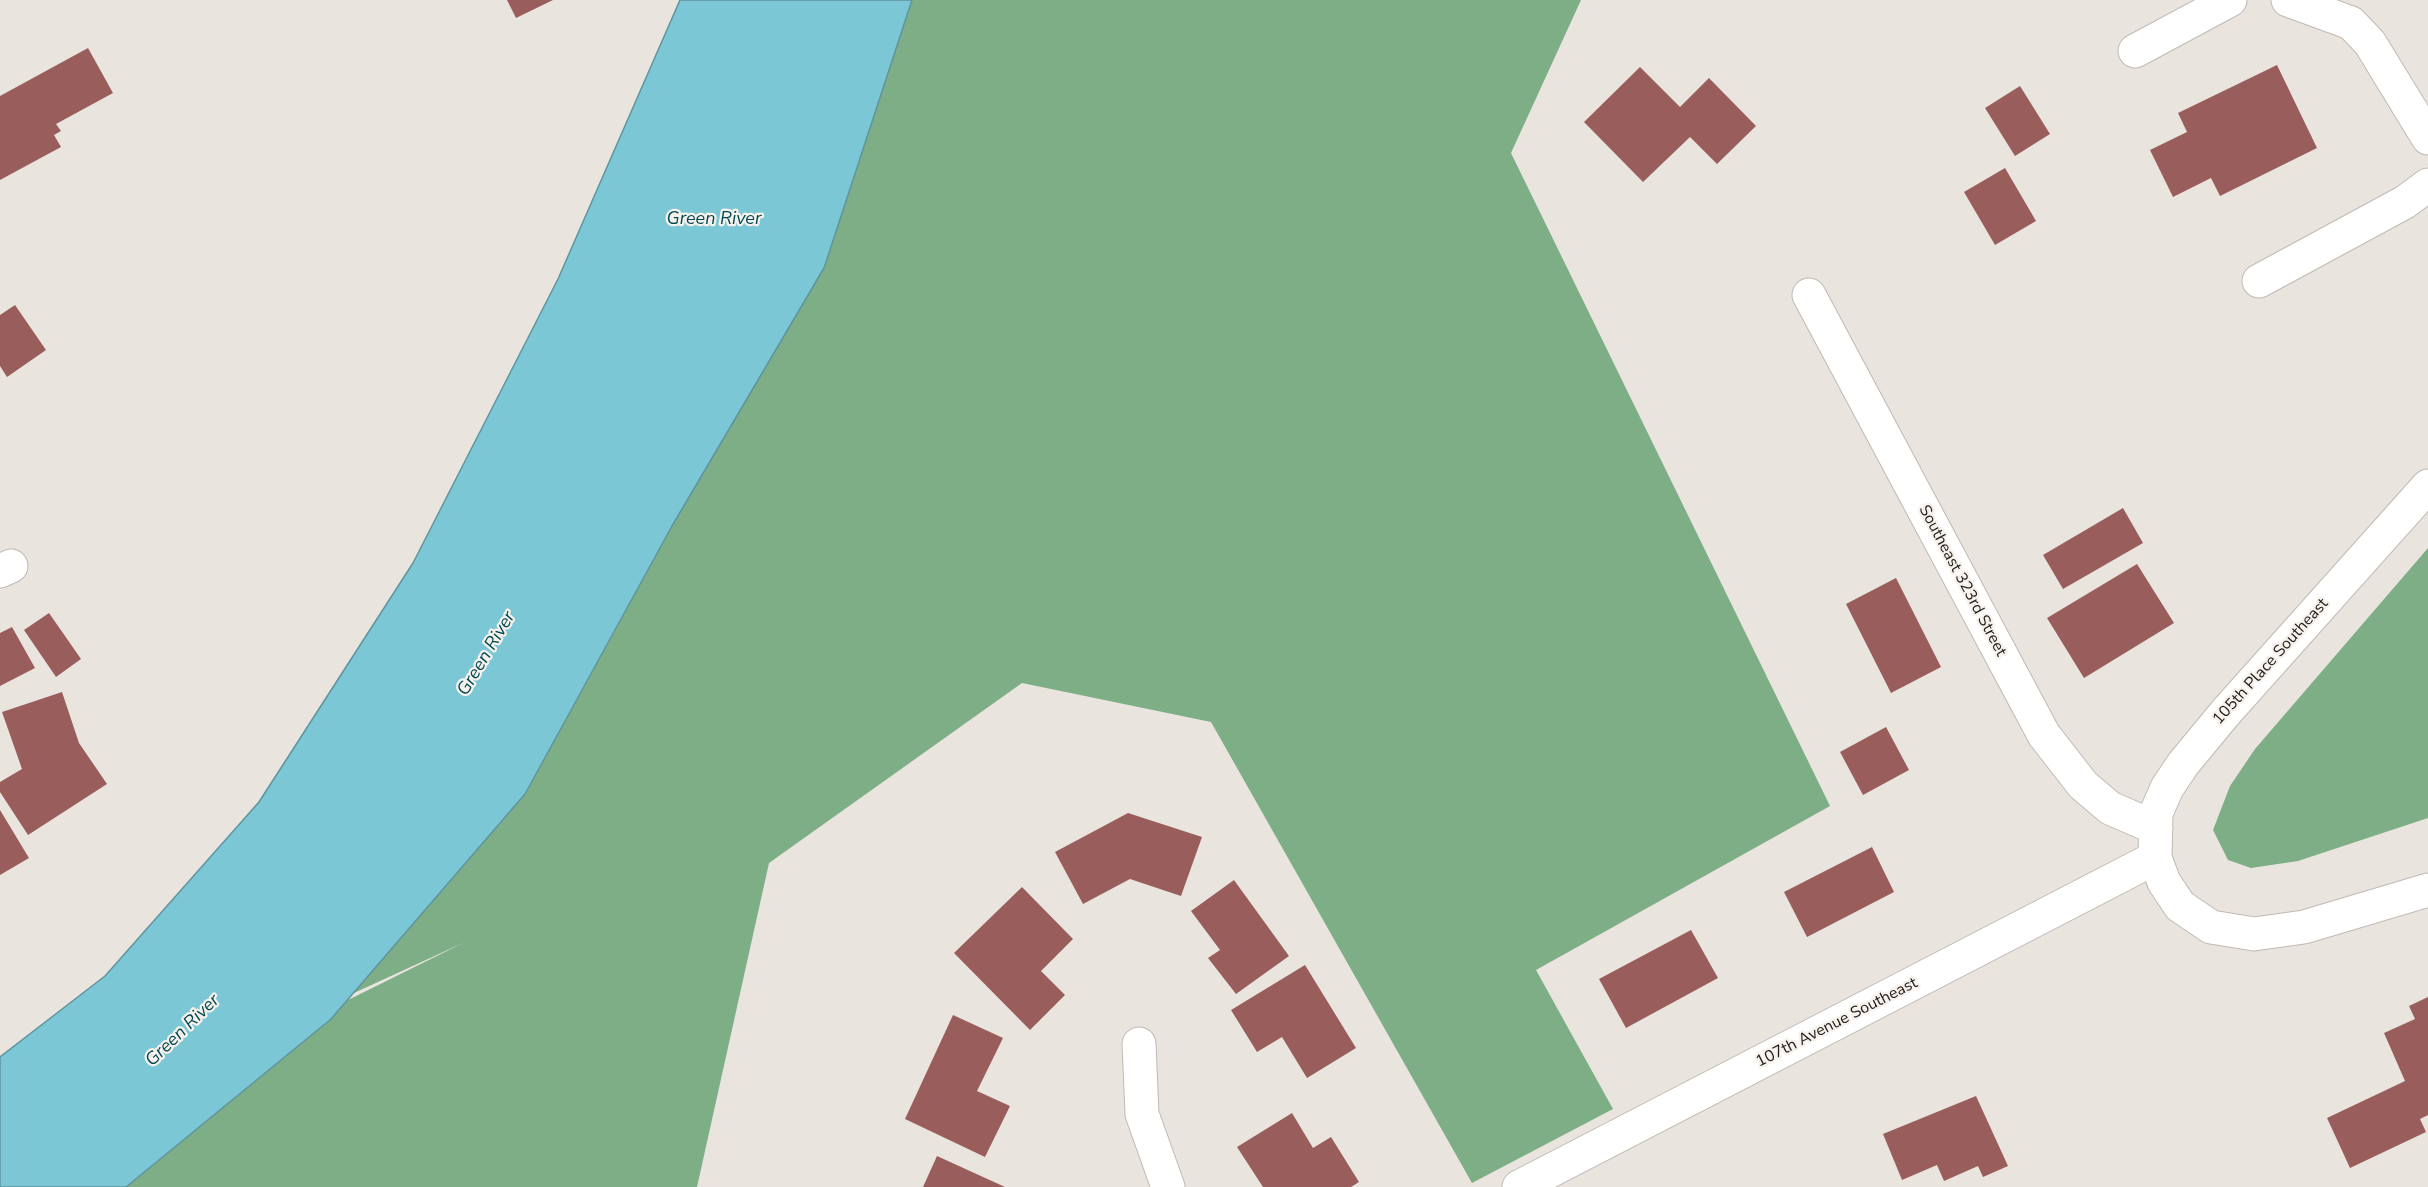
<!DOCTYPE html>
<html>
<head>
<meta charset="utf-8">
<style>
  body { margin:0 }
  canvas { display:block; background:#e9e4dd }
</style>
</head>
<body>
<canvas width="2428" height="1187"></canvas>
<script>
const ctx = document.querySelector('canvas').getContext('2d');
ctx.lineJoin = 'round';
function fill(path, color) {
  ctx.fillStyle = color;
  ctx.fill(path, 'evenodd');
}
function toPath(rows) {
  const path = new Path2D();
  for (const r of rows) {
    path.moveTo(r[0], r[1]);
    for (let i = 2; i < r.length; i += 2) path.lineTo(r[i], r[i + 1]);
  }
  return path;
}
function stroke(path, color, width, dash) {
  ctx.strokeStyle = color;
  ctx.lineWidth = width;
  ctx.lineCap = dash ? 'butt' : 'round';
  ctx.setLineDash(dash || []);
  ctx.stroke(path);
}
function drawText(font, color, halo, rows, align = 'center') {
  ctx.font = font + ' "Nunito Sans",sans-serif';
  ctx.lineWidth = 4.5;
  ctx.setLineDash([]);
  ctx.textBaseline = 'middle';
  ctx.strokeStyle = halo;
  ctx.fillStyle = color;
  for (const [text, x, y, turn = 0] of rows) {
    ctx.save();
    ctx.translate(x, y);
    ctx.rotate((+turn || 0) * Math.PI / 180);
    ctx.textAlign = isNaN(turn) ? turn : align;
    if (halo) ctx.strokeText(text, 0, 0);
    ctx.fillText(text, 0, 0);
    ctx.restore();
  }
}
fill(toPath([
  [830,0,1581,0,1511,153,1830,806,1536,970,1613,1109,1472,1183,1211,722,1022,683,769,863,697,1187,125,1187,346,1001,465,942,156,1084],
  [2428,548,2428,818,2298,861,2251,868,2228,860,2213,830,2230,786,2255,749]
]), '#7dae86');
const water = toPath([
  [680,0,912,0,824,268,672,526,525,794,331,1019,126,1187,0,1187,0,1057,105,976,259,802,413,563,558,279,680,0]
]);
fill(water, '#7cc7d6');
stroke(water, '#60949e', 1.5);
fill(toPath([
  [507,0,553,0,516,18],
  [88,48,113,93,56,124,61,131,54,135,61,147,0,180,0,96],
  [2277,65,2317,148,2220,196,2211,178,2173,197,2150,150,2187,132,2178,113],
  [1640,67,1680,107,1709,78,1756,126,1717,164,1690,137,1643,182,1584,122],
  [2020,86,2050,134,2015,156,1985,108],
  [2005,168,2036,221,1995,245,1964,192],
  [15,305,46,350,7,377,0,366,0,315],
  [2123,508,2143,543,2063,589,2043,555],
  [2137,564,2174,623,2084,678,2047,618],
  [1896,578,1941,667,1891,693,1846,604],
  [49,613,81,659,56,677,24,630],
  [12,627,35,668,0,686,0,633],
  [62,692,79,743,107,784,28,835,0,792,0,782,22,769,2,712],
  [1886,727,1909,770,1863,795,1840,752],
  [0,810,29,858,0,875],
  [1128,813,1202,837,1181,896,1130,879,1083,904,1055,852],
  [1872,847,1894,892,1807,937,1784,892],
  [1234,880,1289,956,1236,994,1208,958,1220,950,1191,911],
  [1022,887,1073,939,1041,971,1065,995,1030,1030,954,953],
  [1691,930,1718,978,1626,1028,1599,979],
  [1305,965,1356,1048,1307,1078,1282,1037,1257,1052,1231,1010],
  [2428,997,2428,1115,2420,1119,2426,1132,2350,1168,2327,1118,2405,1081,2384,1033,2415,1019,2409,1006],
  [953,1015,1003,1038,977,1091,1010,1106,985,1157,905,1119],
  [1976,1096,2008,1166,1983,1177,1978,1166,1944,1181,1937,1165,1902,1180,1883,1134],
  [1292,1113,1313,1148,1331,1137,1359,1182,1351,1187,1263,1187,1237,1147],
  [937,1156,1005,1187,923,1187]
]), '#995e5b');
const minor = toPath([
  [2288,0,2351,23,2370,43,2428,138],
  [2135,51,2230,0],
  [2259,281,2405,202,2428,185],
  [1809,295,2044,735,2083,785,2110,808,2156,828],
  [2428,486,2226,712,2183,764,2167,788,2156,813,2155,858,2164,882,2180,906,2211,927,2254,934,2304,927,2428,890],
  [0,571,11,566],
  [1139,1044,1142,1114,1168,1187],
  [1519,1187,2155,858]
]);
stroke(minor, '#bfbab4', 35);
stroke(minor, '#fff', 33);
drawText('16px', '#1e1c1a', '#f7f1eb', [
  ["Southeast 323rd Street",1962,581,62],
  ["105th Place Southeast",2271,662,-48],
  ["107th Avenue Southeast",1837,1023,-27]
]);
drawText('italic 18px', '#004954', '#f7f1eb', [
  ["Green River",714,220],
  ["Green River",487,654,-59],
  ["Green River",183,1031,-44]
]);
</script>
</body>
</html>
